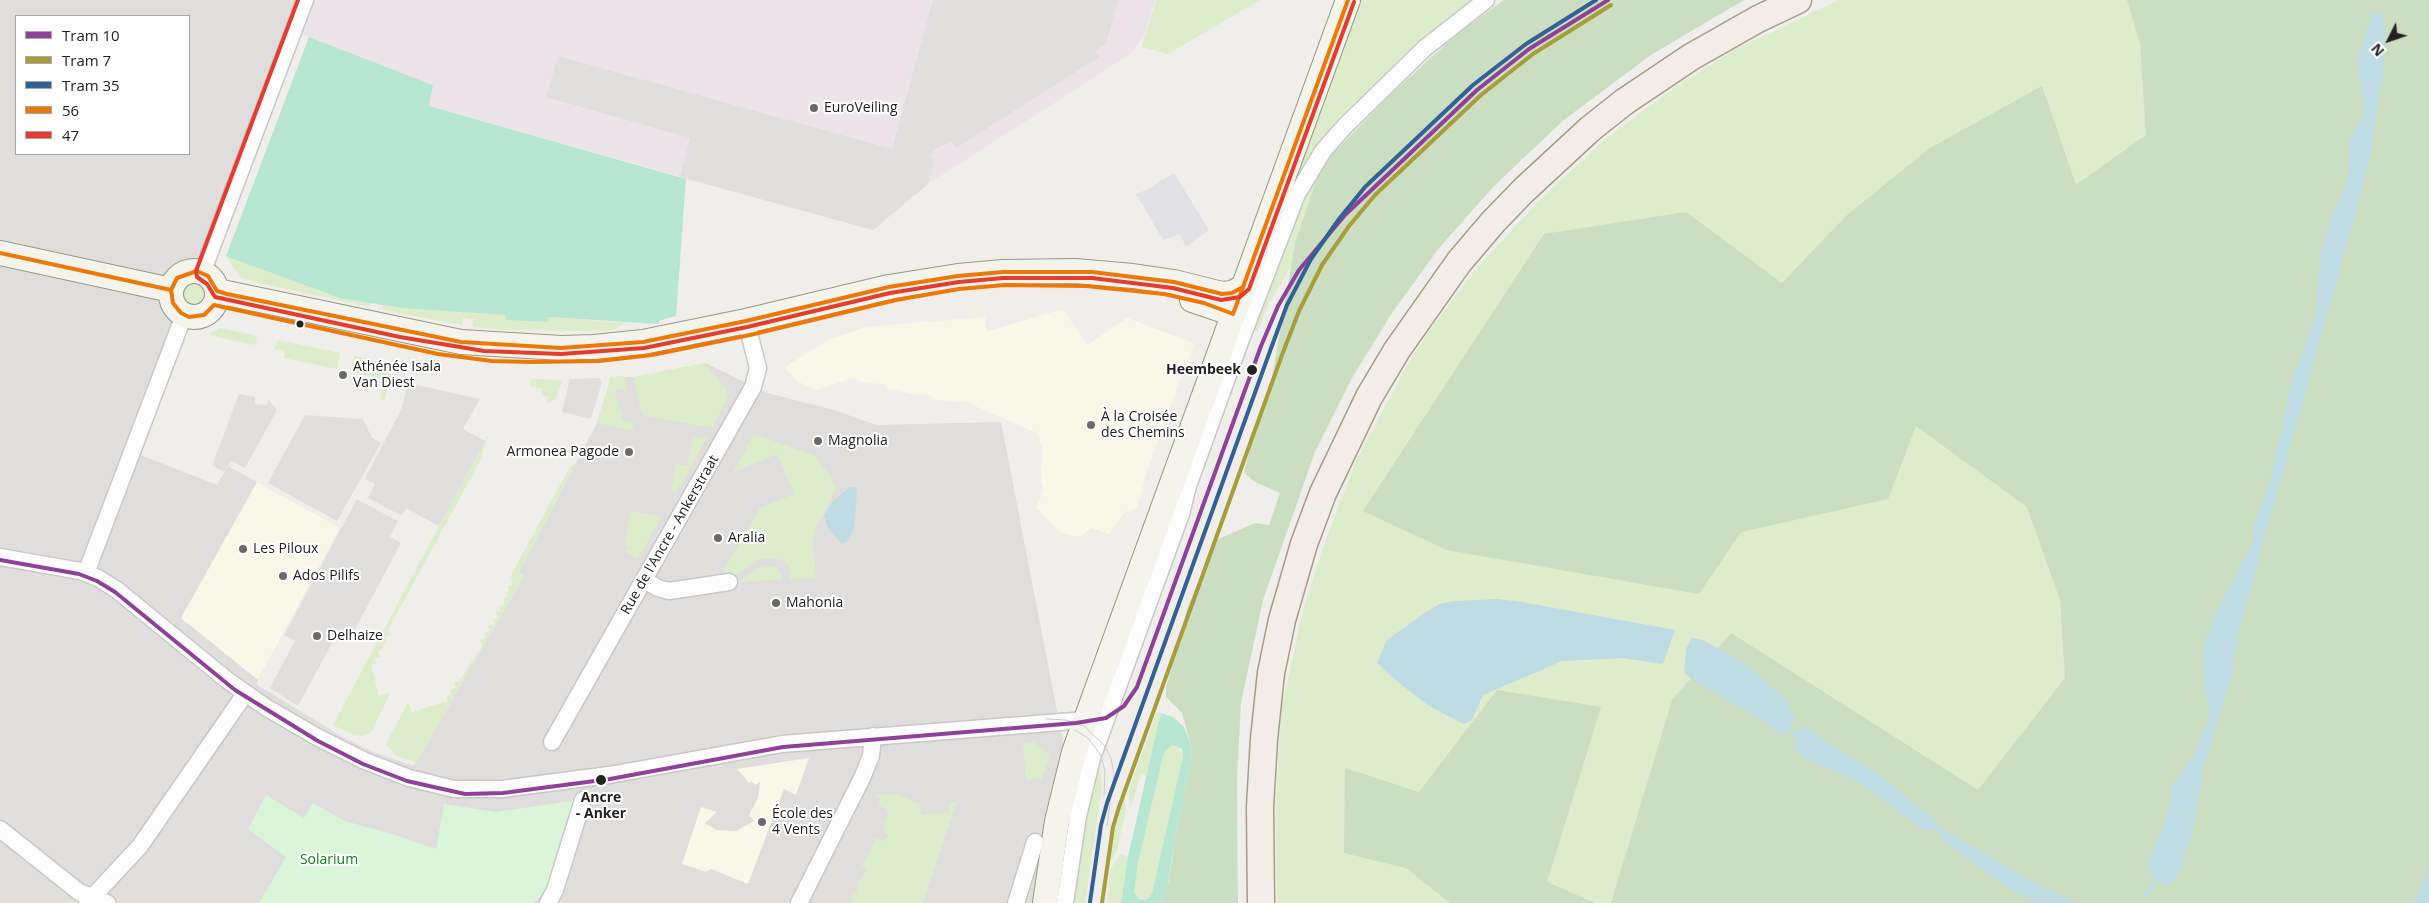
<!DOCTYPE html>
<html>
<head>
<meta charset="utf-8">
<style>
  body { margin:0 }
  #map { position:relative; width:2429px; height:903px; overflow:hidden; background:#f0eeeb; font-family:"Open Sans",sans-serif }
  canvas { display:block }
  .legend { position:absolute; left:15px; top:15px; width:175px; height:140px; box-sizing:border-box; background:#fff; border:1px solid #a7a7a7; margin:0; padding:6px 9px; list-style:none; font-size:15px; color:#222 }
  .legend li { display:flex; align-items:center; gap:10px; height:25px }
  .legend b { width:25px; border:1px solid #a7a7a7 }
  .north { position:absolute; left:2364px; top:15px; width:50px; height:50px; -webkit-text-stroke:4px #fff; paint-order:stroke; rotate:229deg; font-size:14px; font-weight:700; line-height:20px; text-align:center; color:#222 }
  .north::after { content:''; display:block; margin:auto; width:18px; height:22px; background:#222; clip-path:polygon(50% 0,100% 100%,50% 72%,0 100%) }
</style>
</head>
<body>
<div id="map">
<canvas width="2429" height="903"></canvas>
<ul class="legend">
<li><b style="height:6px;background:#8f4199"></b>Tram 10</li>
<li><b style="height:6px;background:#a79e3b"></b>Tram 7</li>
<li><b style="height:6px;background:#336195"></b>Tram 35</li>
<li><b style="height:6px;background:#ed7807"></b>56</li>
<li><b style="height:6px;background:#e43c2e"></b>47</li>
</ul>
<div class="north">N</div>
</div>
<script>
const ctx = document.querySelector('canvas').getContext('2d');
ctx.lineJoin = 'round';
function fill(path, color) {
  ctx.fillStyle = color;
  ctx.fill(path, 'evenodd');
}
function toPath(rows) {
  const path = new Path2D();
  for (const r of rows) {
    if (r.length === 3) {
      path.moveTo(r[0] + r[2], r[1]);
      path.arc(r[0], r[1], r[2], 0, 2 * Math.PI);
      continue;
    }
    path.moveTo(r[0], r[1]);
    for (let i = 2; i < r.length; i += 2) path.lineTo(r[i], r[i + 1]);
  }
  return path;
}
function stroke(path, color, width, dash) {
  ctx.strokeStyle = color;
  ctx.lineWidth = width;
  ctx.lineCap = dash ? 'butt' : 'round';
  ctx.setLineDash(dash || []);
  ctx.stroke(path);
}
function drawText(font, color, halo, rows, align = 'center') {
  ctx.font = font + ' "Open Sans",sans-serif';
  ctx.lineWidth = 4;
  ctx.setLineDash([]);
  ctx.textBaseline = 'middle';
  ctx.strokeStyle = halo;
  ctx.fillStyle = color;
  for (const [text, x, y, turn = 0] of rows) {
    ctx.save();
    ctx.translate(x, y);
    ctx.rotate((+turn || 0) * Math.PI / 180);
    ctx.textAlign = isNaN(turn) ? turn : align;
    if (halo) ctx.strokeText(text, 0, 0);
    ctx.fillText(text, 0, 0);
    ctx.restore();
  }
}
fill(toPath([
  [0,0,306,0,214,255,138,454,217,485,228,466,340,528,256,684,341,736,373,752,414,766,524,576,519,572,597,423,611,377,634,377,705,363,767,393,834,410,876,425,1001,422,1065,752,1039,903,0,903],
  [16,16,189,16,189,154,16,154]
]), '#dfdedc');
fill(toPath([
  [306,0,1155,0,1144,36,1129,55,928,184,873,230,429,106,433,85,294,31]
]), '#ede4e9');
fill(toPath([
  [1063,309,1087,345,1127,318,1194,343,1148,468,1137,508,1125,512,1109,534,1091,528,1079,537,1061,533,1036,508,1044,490,1041,480,1043,451,1037,433,966,402,936,400,927,394,916,395,888,389,884,384,865,383,853,378,816,390,795,380,785,367,828,340,866,327,985,317,986,332],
  [257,482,340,528,258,680,181,618],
  [809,758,796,795,784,789,748,884,711,869,706,872,682,864,701,807,717,812,705,823,716,830,736,831,754,821,749,815,758,798,760,782,755,785,751,781,749,783,737,769]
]), '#f8f7e8');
fill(toPath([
  [1156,0,1260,0,1168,54,1142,47],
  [1355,0,1478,0,1329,137,1241,327],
  [1839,0,2429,0,2429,903,1277,903,1276,809,1281,711,1303,610,1325,542,1356,461,1407,365,1429,331,1474,271,1537,203,1603,141,1675,87,1734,50],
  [1318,176,1295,243,1291,266,1270,302,1257,332,1249,329,1303,200],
  [228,253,346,297,372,303,370,307,258,283,240,277,226,256],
  [194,294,10],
  [383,305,506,315,506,320,547,322,547,317,625,323,613,330,603,331,506,330,473,327,474,319,463,318,462,325,383,310],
  [220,328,254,335,257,337,255,345,212,336,210,333],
  [278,340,340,353,337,369,284,358,285,352,274,349],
  [354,356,392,364,385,400,380,399,384,379,351,372],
  [705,363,725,387,728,397,712,428,645,416,641,411,634,377],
  [624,376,627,391,616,389,615,394,617,395,616,400,619,401,617,406,620,407,620,412,622,413,621,420,634,423,632,431,597,423,611,377],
  [531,379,562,380,556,399,547,403,548,396,541,395,542,389,530,386],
  [488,434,480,461,388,630,390,636,385,637,387,643,382,644,383,649,378,651,380,657,374,658,376,664,371,665,379,696,390,693,373,729,369,734,362,736,353,735,333,725],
  [754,434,816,456,837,487,817,526,813,543,816,578,790,579,789,566,784,561,774,558,757,560,732,578,719,578,760,508,794,494,777,454,733,473],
  [693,436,707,438,675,494,671,492,676,464,687,466],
  [577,463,519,572,524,576,416,762,395,755,386,744,408,702,412,712,447,701,446,696,452,695,450,690,456,688,454,683,459,681,482,646,480,640,486,638,484,633,490,631,488,626,494,624,493,619,498,618,496,612,501,611,499,606,504,604,503,599,508,597,507,592,509,591,508,586,513,584,511,579,512,573,555,494,570,467],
  [631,511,661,517,638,559,626,552,628,548,624,544],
  [774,566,779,569,782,579,739,582,758,568],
  [1157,712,1161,713,1149,776,1141,774,1130,810,1129,790],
  [1034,742,1050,756,1042,779,1026,780,1023,743],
  [1169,746,1179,747,1183,756,1152,893,1148,899,1141,900,1134,893,1138,863,1164,752],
  [1099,760,1102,787,1085,903,1070,903,1074,862],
  [1124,791,1126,810,1117,851,1106,868,1114,827],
  [895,794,920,804,921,815,949,812,949,802,957,801,923,903,851,903,853,898,850,897,857,891,858,882,867,870,862,866,876,838,885,841,888,835,883,832,886,826,883,825,888,814,886,809,878,805,880,799,874,796],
  [1120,854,1128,856,1121,903,1107,903,1110,870]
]), '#ddeccb');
fill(toPath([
  [1504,0,1744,0,1651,55,1565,119,1495,185,1439,248,1392,313,1352,378,1315,452,1263,600,1241,703,1237,777,1238,903,1162,903,1169,880,1175,838,1192,757,1191,745,1182,713,1166,697,1166,688,1188,606,1216,540,1255,523,1269,525,1280,493,1255,482,1244,473,1257,420,1272,378,1295,243,1318,176,1330,157,1388,97,1457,34],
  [2127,0,2429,0,2429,866,2415,903,1611,903,1672,700,1731,633,1978,790,2065,678,2060,600,2027,507,1916,426,1888,499,1741,532,1699,594,1447,550,1363,511,1544,234,1686,212,1782,283,1846,216,1930,148,2042,86,2076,185,2146,135,2140,43],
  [1497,690,1601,707,1547,882,1595,903,1450,903,1406,868,1344,853,1345,768,1419,792]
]), '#cbdec1');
fill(toPath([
  [266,795,304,818,313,803,345,821,392,834,436,849,444,804,496,812,578,800,551,888,532,903,259,903,286,857,248,829]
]), '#daf5da');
fill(toPath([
  [309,37,433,85,429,106,686,179,676,316,659,321,659,324,548,317,547,322,506,320,506,315,403,308,340,298,226,256],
  [1161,713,1173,717,1184,727,1191,745,1192,757,1175,838,1167,889,1162,903,1121,903,1128,856],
  [1173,745,1182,749,1183,756,1152,893,1148,899,1141,900,1134,893,1138,863,1164,752]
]), '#b7e6d2');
fill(toPath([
  [933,0,1118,0,1106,44,1095,51,1099,57,956,148,951,142,933,150,931,158,934,159,928,184,873,230,680,177,690,138,546,97,558,56,892,149],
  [600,378,602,382,591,419,562,412,570,379],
  [408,383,480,399,463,429,485,441,439,526,406,508,402,516,368,498,375,484,365,479,402,408],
  [239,394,255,397,255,404,267,405,268,399,277,410,245,468,231,461,224,472,212,466],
  [305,415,363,419,372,438,381,443,337,521,268,483],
  [357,499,398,521,390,537,401,543,350,639,338,632,298,706,270,688,295,641,284,635],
  [809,729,809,734,695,751,695,747]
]), '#e0dfde');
fill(toPath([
  [1174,173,1209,230,1186,247,1180,234,1163,240,1136,194,1148,189]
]), '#e2e1e5');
fill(toPath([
  [2376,11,2382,14,2386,29,2383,71,2370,158,2361,193,2240,627,2232,673,2203,771,2192,836,2181,868,2173,882,2166,885,2151,876,2148,862,2166,820,2172,785,2192,758,2210,716,2203,678,2203,647,2216,612,2253,542,2254,523,2270,482,2292,379,2316,314,2320,256,2330,221,2348,177,2349,141,2364,113,2357,59,2372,13],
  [850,487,856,487,857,493,854,527,848,541,842,544,829,530,824,516,833,501],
  [1497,599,1522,602,1675,630,1663,664,1622,658,1562,661,1483,695,1472,720,1464,724,1429,706,1393,678,1377,663,1387,640,1426,612,1440,604,1455,601],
  [1692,638,1703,640,1746,664,1787,701,1795,719,1783,736,1762,720,1697,683,1684,673,1686,649],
  [1806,726,1830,745,1882,776,1919,808,1933,817,1935,821,1932,829,1925,831,1856,780,1805,759,1794,746,1799,729],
  [1945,830,2029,880,2076,903,2036,903,2032,901,2007,887,1942,840,1941,837],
  [2429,866,2429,903,2415,903,2416,899]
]), '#bfdbe3');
stroke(toPath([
  [1784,725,1801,739],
  [1929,821,1946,836],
  [2146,894,2161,876]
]), '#bfdbe3', 4.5);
const street = toPath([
  [202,273,305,0],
  [0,557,80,571,98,578,117,590,227,680,267,708,319,738,365,761,409,778,454,789,502,789,609,775,782,744,1086,720],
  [86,573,184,315],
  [644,580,658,588,669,591,729,582],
  [552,742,753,387,758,368,746,321],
  [0,829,79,892,107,903],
  [87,903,140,846,245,694],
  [548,903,555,890,583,800],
  [799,903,862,778,871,756,873,736],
  [1016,903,1035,842],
  [1065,903,1078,816,1092,758,1181,514,1188,486,1240,342,1297,194,1323,151,1345,126,1425,48,1486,0]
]);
const secondary = toPath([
  [0,253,171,290],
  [194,294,23],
  [217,291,461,342,561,348,594,347,643,342,746,321,889,287,958,276,1003,272,1075,271,1133,276,1174,282,1222,294,1232,293,1243,287],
  [1192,300,1233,314],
  [1045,903,1057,821,1074,752,1348,0]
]);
const primary = toPath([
  [1261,903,1260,807,1264,739,1271,673,1282,620,1304,544,1323,493,1369,397,1397,350,1459,262,1493,222,1524,190,1590,129,1624,102,1691,57,1758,19,1798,0]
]);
stroke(street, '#c9c8c7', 19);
stroke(secondary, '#999a82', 26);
stroke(primary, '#a79c86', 29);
stroke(street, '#fdfcfc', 16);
stroke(secondary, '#f4f4ed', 24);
stroke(primary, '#f3ede7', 26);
stroke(toPath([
  [1046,719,1066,720,1084,726,1104,745,1111,758,1114,774,1107,826],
  [1075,730,1088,738,1100,754,1105,770,1104,796]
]), '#ccc', 1);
stroke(toPath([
  [0,253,171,290],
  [197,271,208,276,217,291,227,294,461,342,561,348,643,342,746,321,889,287,958,276,1003,272,1092,272,1174,282,1222,294,1232,293,1243,287,1233,314,1204,303,1164,294,1086,286,1004,285,959,289,896,300,750,335,652,355,599,361,532,362,492,361,438,354,214,305,204,315,189,317,181,313,173,303,171,290,177,278,197,271],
  [1243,287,1348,0]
]), '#ed7807', 4);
stroke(toPath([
  [298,0,196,271,197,277,207,284,215,297,400,337,484,351,561,354,644,348,747,327,890,293,959,282,1003,278,1092,278,1173,288,1221,300,1240,297,1249,289,1354,2]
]), '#e43c2e', 4);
stroke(toPath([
  [0,560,79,574,97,581,115,592,235,690,318,741,363,764,407,781,465,794,503,793,610,779,783,747,1076,723,1106,718,1124,706,1137,687,1261,346,1278,306,1299,270,1345,215,1477,90,1529,49,1608,0]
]), '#8f4199', 4);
stroke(toPath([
  [1102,903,1113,827,1119,807,1282,355,1299,311,1322,265,1349,226,1375,195,1481,95,1533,54,1611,5]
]), '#a79e3b', 4);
stroke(toPath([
  [1090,902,1101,825,1107,803,1270,351,1287,305,1311,259,1339,219,1365,187,1473,85,1526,44,1596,0]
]), '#336195', 4);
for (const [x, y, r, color] of [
  [814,108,5,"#6a6968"],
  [300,324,4.5,"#222"],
  [1252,370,6,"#222"],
  [343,375,5,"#6a6968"],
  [1091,425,5,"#6a6968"],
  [818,441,5,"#6a6968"],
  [629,452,5,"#6a6968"],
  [718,538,5,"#6a6968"],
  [243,549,5,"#6a6968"],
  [283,576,5,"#6a6968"],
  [776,603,5,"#6a6968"],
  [317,636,5,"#6a6968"],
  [601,780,6,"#222"],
  [762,822,5,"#6a6968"]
]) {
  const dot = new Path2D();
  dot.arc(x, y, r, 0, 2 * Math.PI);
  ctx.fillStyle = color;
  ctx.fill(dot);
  stroke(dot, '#fff', 2);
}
drawText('14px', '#222', '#fff', [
  ["EuroVeiling",824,108],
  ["Athénée Isala",353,367],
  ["Van Diest",353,383],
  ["À la Croisée",1101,417],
  ["des Chemins",1101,433],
  ["Magnolia",828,441],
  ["Armonea Pagode",619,452,"right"],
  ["Aralia",728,538],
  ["Les Piloux",253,549],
  ["Ados Pilifs",293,576],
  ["Mahonia",786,603],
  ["Delhaize",327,636],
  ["École des",772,814],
  ["4 Vents",772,830]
], 'left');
drawText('bold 14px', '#222', '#fff', [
  ["Heembeek",1241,370],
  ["Ancre",601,798,"center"],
  ["- Anker",601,814,"center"]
], 'right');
drawText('14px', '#222', '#fff', [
  ["Rue de l'Ancre - Ankerstraat",670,535,-60]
]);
drawText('14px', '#0c8416', '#fff', [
  ["Solarium",329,860]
]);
</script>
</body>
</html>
